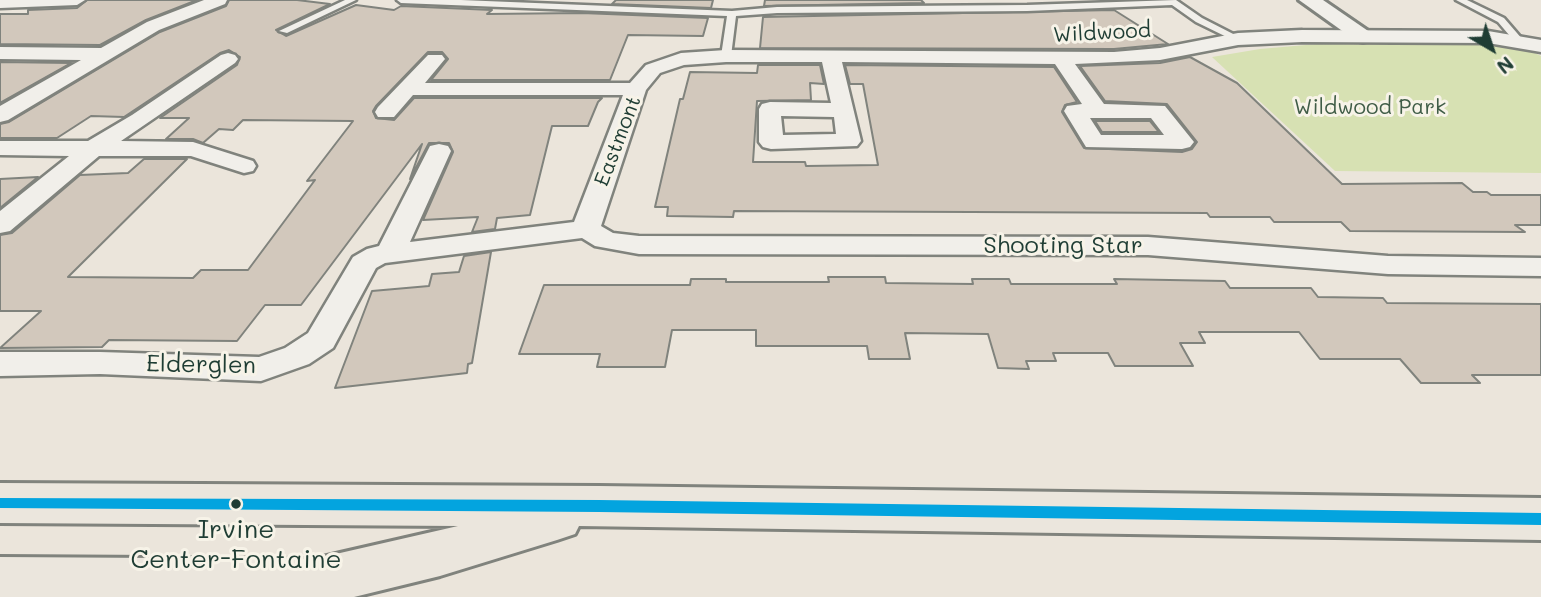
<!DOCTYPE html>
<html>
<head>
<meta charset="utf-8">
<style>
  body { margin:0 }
  #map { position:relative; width:1541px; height:597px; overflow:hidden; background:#ebe5db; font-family:Mali,sans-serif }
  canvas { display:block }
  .north { position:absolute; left:1457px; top:14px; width:70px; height:70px; -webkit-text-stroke:5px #f7f3e8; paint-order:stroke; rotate:141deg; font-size:19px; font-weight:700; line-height:28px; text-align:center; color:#1f3d34 }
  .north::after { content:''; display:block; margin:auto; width:24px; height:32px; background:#1f3d34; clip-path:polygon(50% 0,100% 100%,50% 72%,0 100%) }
</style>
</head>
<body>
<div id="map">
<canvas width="1541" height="597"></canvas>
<div class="north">N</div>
</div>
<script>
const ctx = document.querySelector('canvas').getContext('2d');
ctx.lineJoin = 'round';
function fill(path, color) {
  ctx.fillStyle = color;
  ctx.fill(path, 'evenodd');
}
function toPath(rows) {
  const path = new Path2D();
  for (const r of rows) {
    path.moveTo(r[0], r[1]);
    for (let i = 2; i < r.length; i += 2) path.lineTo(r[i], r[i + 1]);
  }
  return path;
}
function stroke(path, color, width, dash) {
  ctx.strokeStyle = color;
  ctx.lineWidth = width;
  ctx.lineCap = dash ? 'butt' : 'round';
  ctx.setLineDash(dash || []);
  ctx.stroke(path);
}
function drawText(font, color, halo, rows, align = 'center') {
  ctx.font = font + ' Mali,sans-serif';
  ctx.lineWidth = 6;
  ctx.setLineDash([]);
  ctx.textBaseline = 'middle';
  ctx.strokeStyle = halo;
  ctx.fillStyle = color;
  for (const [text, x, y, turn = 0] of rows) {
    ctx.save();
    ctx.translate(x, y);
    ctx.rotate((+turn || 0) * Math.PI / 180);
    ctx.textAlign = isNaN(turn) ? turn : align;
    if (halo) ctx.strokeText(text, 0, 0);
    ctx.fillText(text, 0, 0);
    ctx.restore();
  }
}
fill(toPath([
  [1317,44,1505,45,1529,50,1541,56,1541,173,1335,171,1212,57,1260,49]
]), '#d7e1b3');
const building = toPath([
  [87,0,197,0,146,20,100,45,0,44,0,14,28,14,28,10,77,8,87,0],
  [229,0,297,0,330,4,276,30,286,36,356,5,394,10,401,6,492,10,487,14,582,13,708,18,703,36,628,35,610,80,431,80,448,59,442,52,428,52,376,106,373,111,376,118,394,120,414,98,602,98,598,102,588,126,552,126,530,215,497,218,495,229,472,232,478,217,423,220,453,152,449,143,429,143,410,179,422,144,301,305,265,305,237,341,109,340,102,347,0,348,41,311,0,311,0,235,12,233,80,175,128,173,144,159,187,159,68,277,193,278,201,270,248,270,315,180,307,181,353,121,243,120,233,130,219,129,203,143,193,139,166,139,189,118,160,118,237,65,240,57,229,50,220,53,124,117,91,116,57,138,0,138,0,124,9,122,160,32,226,6,229,0],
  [616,0,713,0,711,8,612,4,616,0],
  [765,0,921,0,924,3,764,6,765,0],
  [1114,10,1168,44,1114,49,760,48,763,17,1114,10],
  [1190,57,1237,83,1342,184,1462,183,1473,192,1487,192,1491,195,1541,195,1541,225,1515,225,1525,232,1350,231,1341,222,1274,222,1270,217,1210,217,1207,213,734,211,733,217,667,216,668,207,655,207,680,99,683,99,690,72,757,73,758,65,820,65,824,84,810,83,811,100,757,101,753,162,805,162,806,166,878,165,863,84,850,84,845,65,1054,67,1077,102,1065,105,1062,112,1084,148,1182,152,1192,149,1197,142,1167,104,1105,101,1080,66,1160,63,1190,57],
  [0,62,71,63,0,103,0,62],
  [1095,121,1150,121,1159,132,1102,132,1095,121],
  [38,177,0,208,0,179,38,177],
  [491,252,472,363,468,364,467,373,335,388,372,291,429,286,432,274,459,272,464,256,491,252],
  [828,277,885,277,886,283,973,284,972,279,1009,279,1011,284,1117,284,1114,279,1225,281,1230,288,1311,288,1318,297,1383,298,1387,303,1541,304,1541,375,1472,375,1480,383,1421,383,1400,359,1320,359,1299,332,1199,332,1205,343,1180,343,1193,366,1115,366,1108,353,1053,353,1056,361,1026,361,1029,369,998,368,988,334,905,333,910,359,869,359,867,346,756,346,756,330,672,330,665,367,597,367,600,354,519,354,544,285,690,285,691,279,726,279,726,282,829,282,828,277]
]);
fill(building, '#d2c8bc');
stroke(building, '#80837d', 2);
const lane = toPath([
  [345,0,356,0,287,33,279,31,345,0],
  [397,0,461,0,732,11,777,7,1027,5,1176,0,1202,18,1243,39,1235,41,1196,22,1172,5,1027,11,777,13,736,16,731,56,726,59,721,56,727,16,401,3,397,0],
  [1456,0,1467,0,1504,18,1523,40,1515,42,1498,22,1456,0]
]);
const street = toPath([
  [0,0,85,0,77,5,0,8,0,0],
  [204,0,227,0,225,4,159,30,8,120,0,122,0,106,81,60,0,59,0,47,101,48,147,22,204,0],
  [1302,30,1488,31,1541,40,1541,52,1488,43,1302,42,1238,45,1160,60,1075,64,1104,104,1165,106,1194,142,1190,147,1182,149,1086,147,1064,111,1067,106,1082,104,1055,64,842,62,861,141,857,146,771,149,763,147,759,142,759,109,762,104,770,102,831,103,822,62,726,62,684,65,660,73,646,90,601,226,613,233,639,236,1148,237,1388,256,1541,258,1541,276,1388,274,1148,255,639,254,595,246,582,238,385,263,376,268,333,348,309,364,261,381,100,374,0,376,0,352,100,352,259,357,285,348,308,333,353,257,367,249,379,246,430,146,439,144,448,146,451,151,410,242,574,222,623,95,413,95,394,117,378,117,375,112,378,107,428,55,442,55,445,59,425,83,630,83,646,65,681,53,726,50,1114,52,1160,48,1238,33,1302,30],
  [781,116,834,117,836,134,783,135,781,116],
  [1090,118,1151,118,1164,135,1101,135,1090,118],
  [228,53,235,55,238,59,235,63,121,141,193,142,253,161,256,166,253,171,244,173,191,156,99,156,10,231,0,233,0,211,69,156,0,155,0,141,88,141,132,115,221,55,228,53]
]);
const secondary = toPath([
  [1299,0,1323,0,1374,35,1371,40,1363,42,1355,40,1299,0]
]);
const primary = toPath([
  [0,483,599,486,1541,498,1541,540,579,526,575,534,557,540,440,576,354,597,0,597,0,557,314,559,458,526,0,523,0,483]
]);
stroke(lane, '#80837d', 5);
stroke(street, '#80837d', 5);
stroke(secondary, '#80837d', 6);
stroke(primary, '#80837d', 6);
fill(lane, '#f1efea');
fill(street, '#f1efea');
fill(secondary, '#f1efea');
fill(primary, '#ebe6dd');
fill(toPath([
  [0,498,599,500,1541,513,1541,525,599,512,0,508,0,498]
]), '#03a4df');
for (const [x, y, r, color] of [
  [236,504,6,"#1f3d34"]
]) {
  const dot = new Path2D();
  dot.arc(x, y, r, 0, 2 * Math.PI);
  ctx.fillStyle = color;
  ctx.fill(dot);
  stroke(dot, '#f7f3e8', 2.5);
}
drawText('21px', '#1f3d34', '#f7f3e8', [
  ["Wildwood",1102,33,-3],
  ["Eastmont",618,141,-69]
]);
drawText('21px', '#405d47', '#f7f3e8', [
  ["Wildwood Park",1370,108]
]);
drawText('24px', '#1f3d34', '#f7f3e8', [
  ["Shooting Star",1063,246],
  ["Elderglen",201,365,1]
]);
drawText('26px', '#1f3d34', '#f7f3e8', [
  ["Irvine",236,530],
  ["Center-Fontaine",236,560]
]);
</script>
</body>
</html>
